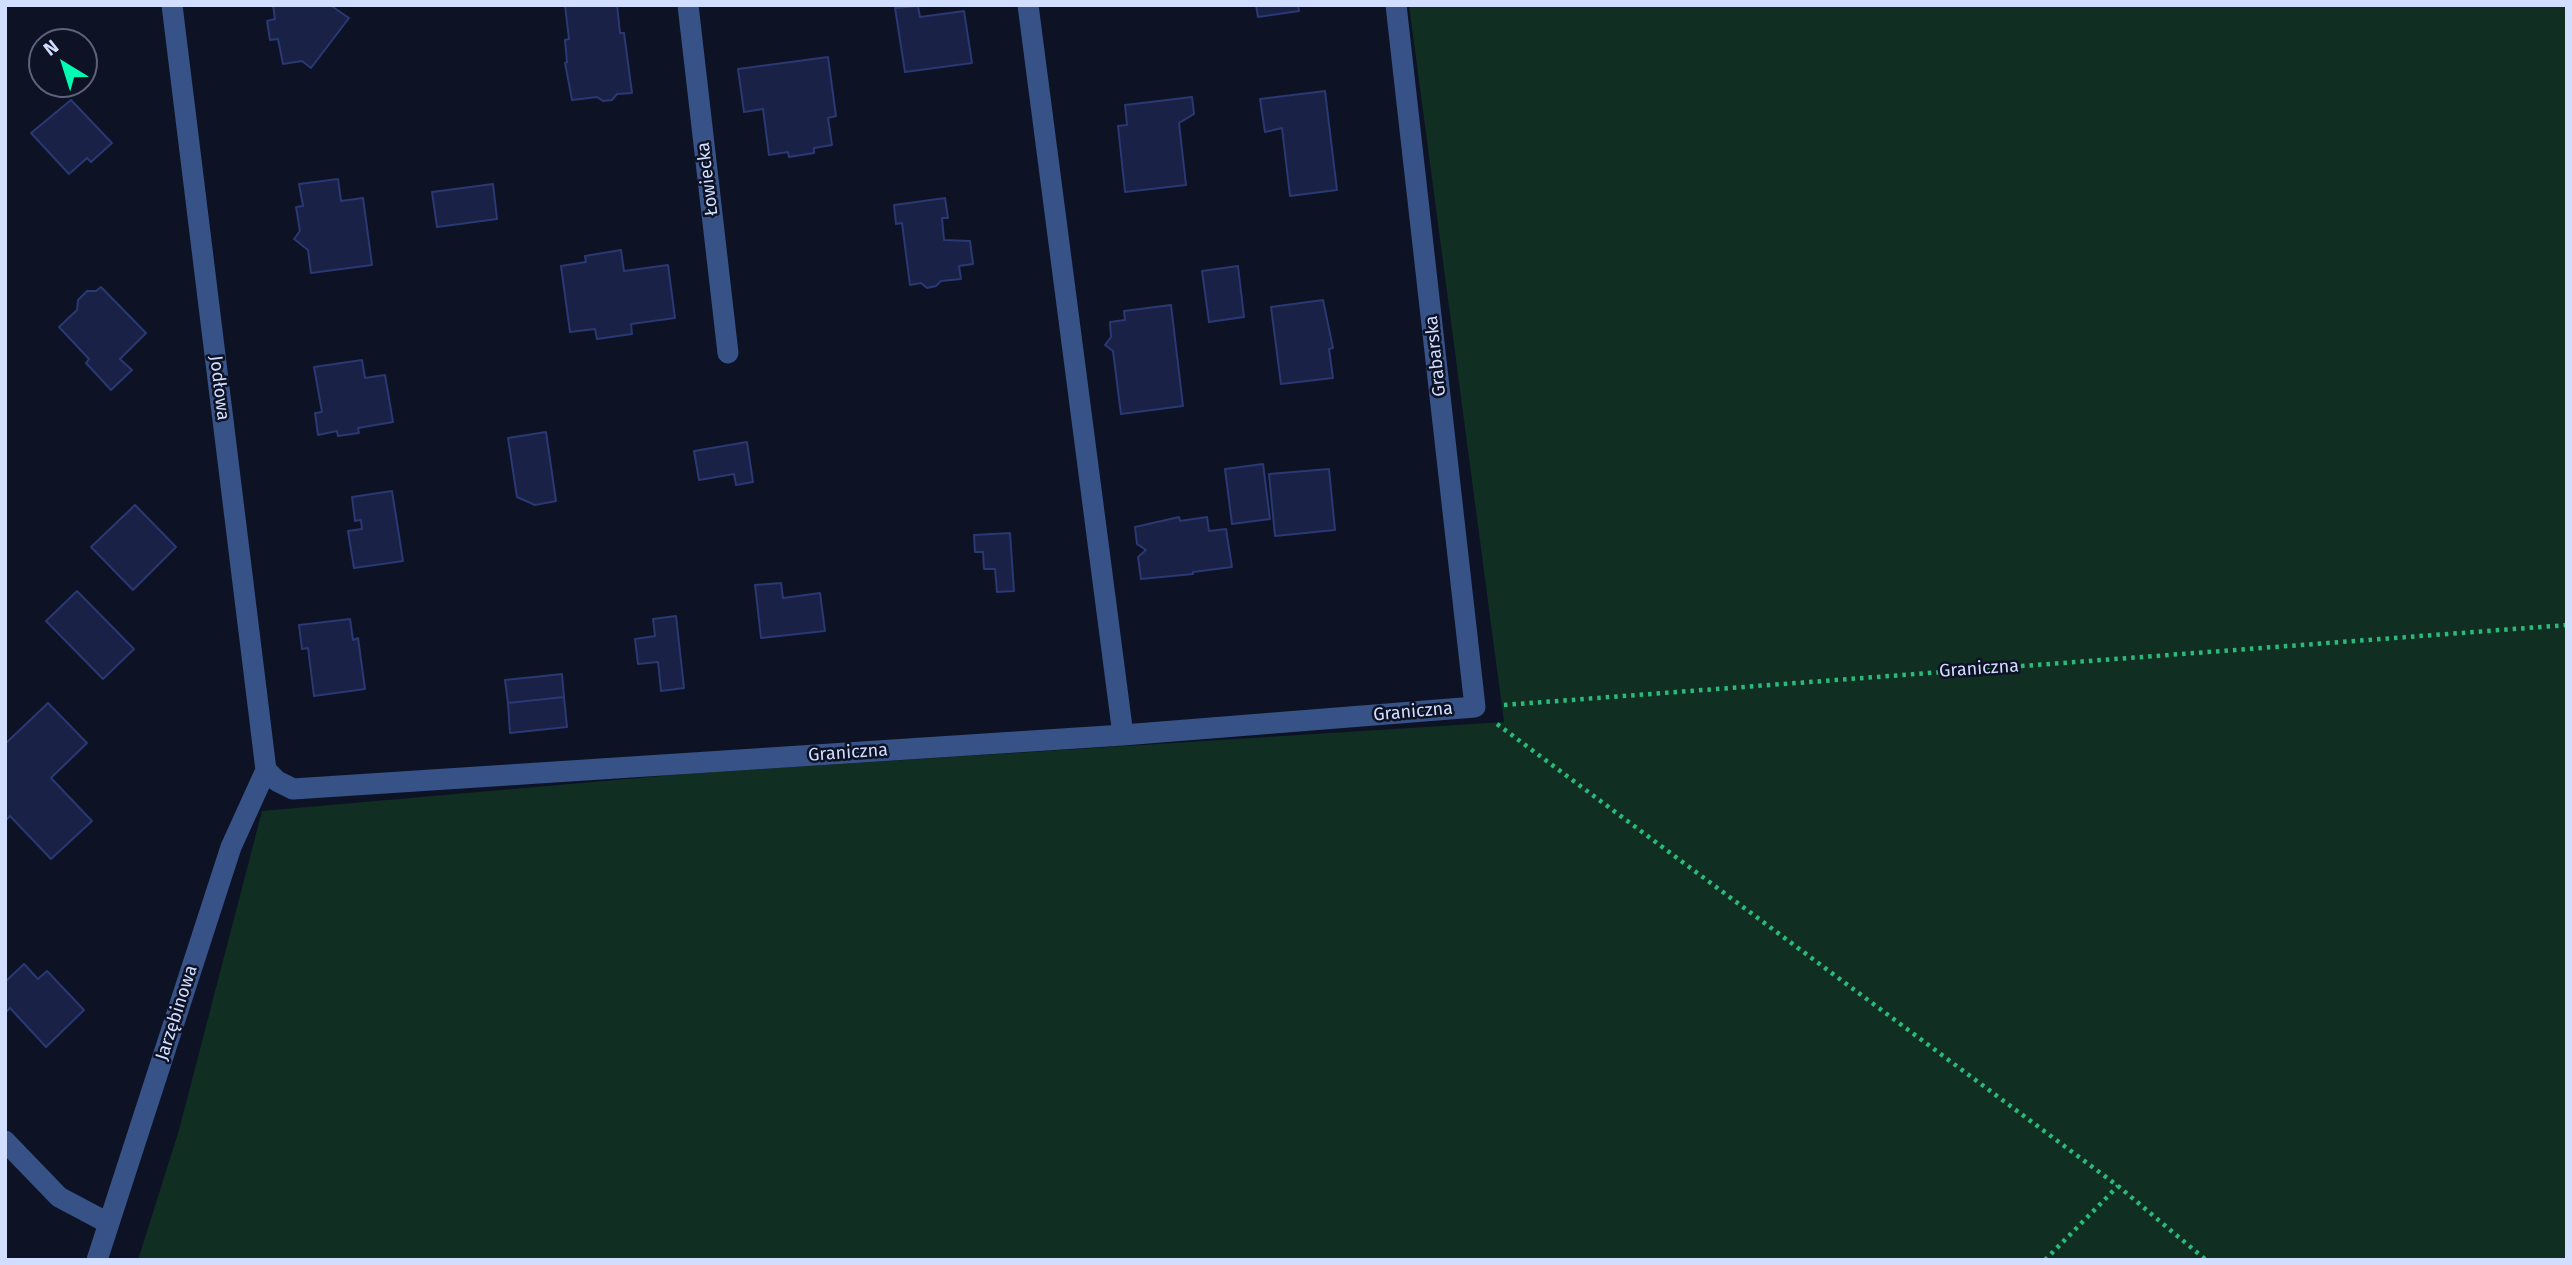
<!DOCTYPE html>
<html>
<head>
<meta charset="utf-8">
<style>
  body { margin:0 }
  #map { position:relative; width:2572px; height:1265px; overflow:hidden; background:#0d1225; font-family:"Fira Sans",sans-serif }
  canvas { display:block }
  .frame { position:absolute; inset:0; border:7px solid #d1deff; pointer-events:none }
  .north { position:absolute; left:28px; top:28px; width:70px; height:70px; box-sizing:border-box; background:#0d1225; border:2px solid #5b647c; border-radius:50%; rotate:322deg; font-size:19px; font-weight:700; line-height:28px; text-align:center; color:#d1deff }
  .north::after { content:''; display:block; margin:auto; width:24px; height:32px; background:#00fcb4; clip-path:polygon(50% 0,100% 100%,50% 72%,0 100%) }
</style>
</head>
<body>
<div id="map">
<canvas width="2572" height="1265"></canvas>
<div class="frame"></div>
<div class="north">N</div>
</div>
<script>
const ctx = document.querySelector('canvas').getContext('2d');
ctx.lineJoin = 'round';
function fill(path, color) {
  ctx.fillStyle = color;
  ctx.fill(path, 'evenodd');
}
function toPath(rows) {
  const path = new Path2D();
  for (const r of rows) {
    path.moveTo(r[0], r[1]);
    for (let i = 2; i < r.length; i += 2) path.lineTo(r[i], r[i + 1]);
  }
  return path;
}
function stroke(path, color, width, dash) {
  ctx.strokeStyle = color;
  ctx.lineWidth = width;
  ctx.lineCap = dash ? 'butt' : 'round';
  ctx.setLineDash(dash || []);
  ctx.stroke(path);
}
function drawText(font, color, halo, rows, align = 'center') {
  ctx.font = font + ' "Fira Sans",sans-serif';
  ctx.lineWidth = 5;
  ctx.setLineDash([]);
  ctx.textBaseline = 'middle';
  ctx.strokeStyle = halo;
  ctx.fillStyle = color;
  for (const [text, x, y, turn = 0] of rows) {
    ctx.save();
    ctx.translate(x, y);
    ctx.rotate((+turn || 0) * Math.PI / 180);
    ctx.textAlign = isNaN(turn) ? turn : align;
    if (halo) ctx.strokeText(text, 0, 0);
    ctx.fillText(text, 0, 0);
    ctx.restore();
  }
}
fill(toPath([
  [1409,5,2567,5,2567,1260,138,1260,179,1130,262,811,684,774,1504,722]
]), '#102f22');
const building = toPath([
  [273,5,330,5,349,18,311,68,302,61,283,64,278,39,270,40,267,21,275,19,273,5],
  [565,5,617,5,620,33,624,33,632,93,617,94,612,100,603,101,597,97,572,100,565,63,567,62,565,40,569,39,565,5],
  [1256,5,1298,5,1299,11,1258,17,1256,5],
  [918,6,920,17,964,11,972,63,905,72,895,8,918,6],
  [828,57,836,116,828,118,832,145,814,148,814,153,789,157,788,152,769,155,763,109,744,112,738,69,828,57],
  [1325,91,1337,190,1290,196,1282,128,1265,132,1260,99,1325,91],
  [1192,97,1194,114,1179,123,1186,185,1125,192,1118,126,1127,125,1125,105,1192,97],
  [71,100,112,143,91,162,87,158,69,174,31,133,71,100],
  [338,179,341,201,363,198,372,265,311,273,308,250,294,239,300,231,296,207,303,206,299,184,338,179],
  [493,184,497,219,437,227,432,192,493,184],
  [945,198,948,218,942,218,944,240,970,241,973,264,959,266,961,279,941,281,936,286,927,288,921,283,910,285,902,223,896,224,894,205,945,198],
  [621,250,624,271,668,265,675,318,631,324,632,334,597,339,595,329,570,332,561,266,586,262,585,256,621,250],
  [1238,266,1244,317,1209,322,1202,271,1238,266],
  [101,287,146,333,120,359,132,370,111,390,86,363,89,359,59,327,77,310,78,300,87,291,96,291,101,287],
  [1323,300,1333,348,1329,349,1333,378,1281,384,1271,307,1323,300],
  [1171,305,1183,406,1121,414,1113,351,1105,345,1111,337,1110,322,1125,320,1124,311,1171,305],
  [362,360,365,378,385,375,393,422,358,428,359,433,338,436,337,431,318,435,315,413,322,412,314,367,362,360],
  [546,432,556,501,535,505,517,497,508,438,546,432],
  [747,442,753,482,736,485,734,474,699,480,694,451,747,442],
  [1263,464,1270,519,1232,524,1225,469,1263,464],
  [1329,469,1335,530,1275,536,1269,474,1329,469],
  [392,491,403,561,354,568,348,531,362,529,361,520,355,521,352,497,392,491],
  [135,505,176,547,133,590,91,547,135,505],
  [1179,517,1180,521,1207,517,1209,531,1226,529,1232,567,1193,572,1193,574,1141,579,1138,557,1146,550,1137,544,1135,527,1179,517],
  [1010,533,1014,591,997,592,995,569,984,569,983,552,975,552,974,535,1010,533],
  [781,583,783,598,820,593,825,631,761,638,755,585,781,583],
  [77,591,134,649,103,679,46,621,77,591],
  [676,616,684,688,661,691,658,662,638,664,635,639,655,636,653,619,676,616],
  [350,619,353,640,358,638,365,689,314,696,308,648,302,649,299,625,350,619],
  [562,674,564,697,508,703,505,680,562,674],
  [564,697,567,727,510,733,508,703,564,697],
  [48,703,87,743,51,778,92,821,51,859,10,816,5,821,5,744,48,703],
  [24,964,38,979,47,971,84,1010,46,1047,10,1008,5,1013,5,982,24,964]
]);
fill(building, '#192146');
stroke(building, '#2a3873', 2);
stroke(toPath([
  [1504,705,2567,625],
  [1497,724,2118,1186,2206,1260],
  [2045,1260,2118,1186]
]), '#2aba7a', 4.5, [3.5, 5]);
stroke(toPath([
  [172,5,266,770],
  [688,5,728,353],
  [1028,5,1123,735],
  [266,770,277,781,293,789,1123,735,1475,707,1396,5],
  [5,1141,59,1197,108,1223],
  [97,1260,231,847,266,770]
]), '#375286', 21);
drawText('18px', '#d1deff', '#0d1225', [
  ["Łowiecka",708,179,-97],
  ["Grabarska",1436,356,-96],
  ["Jodłowa",219,388,83],
  ["Graniczna",1979,669,-4],
  ["Graniczna",1413,712,-5],
  ["Graniczna",848,753,-4],
  ["Jarzębinowa",177,1013,-72]
]);
</script>
</body>
</html>
